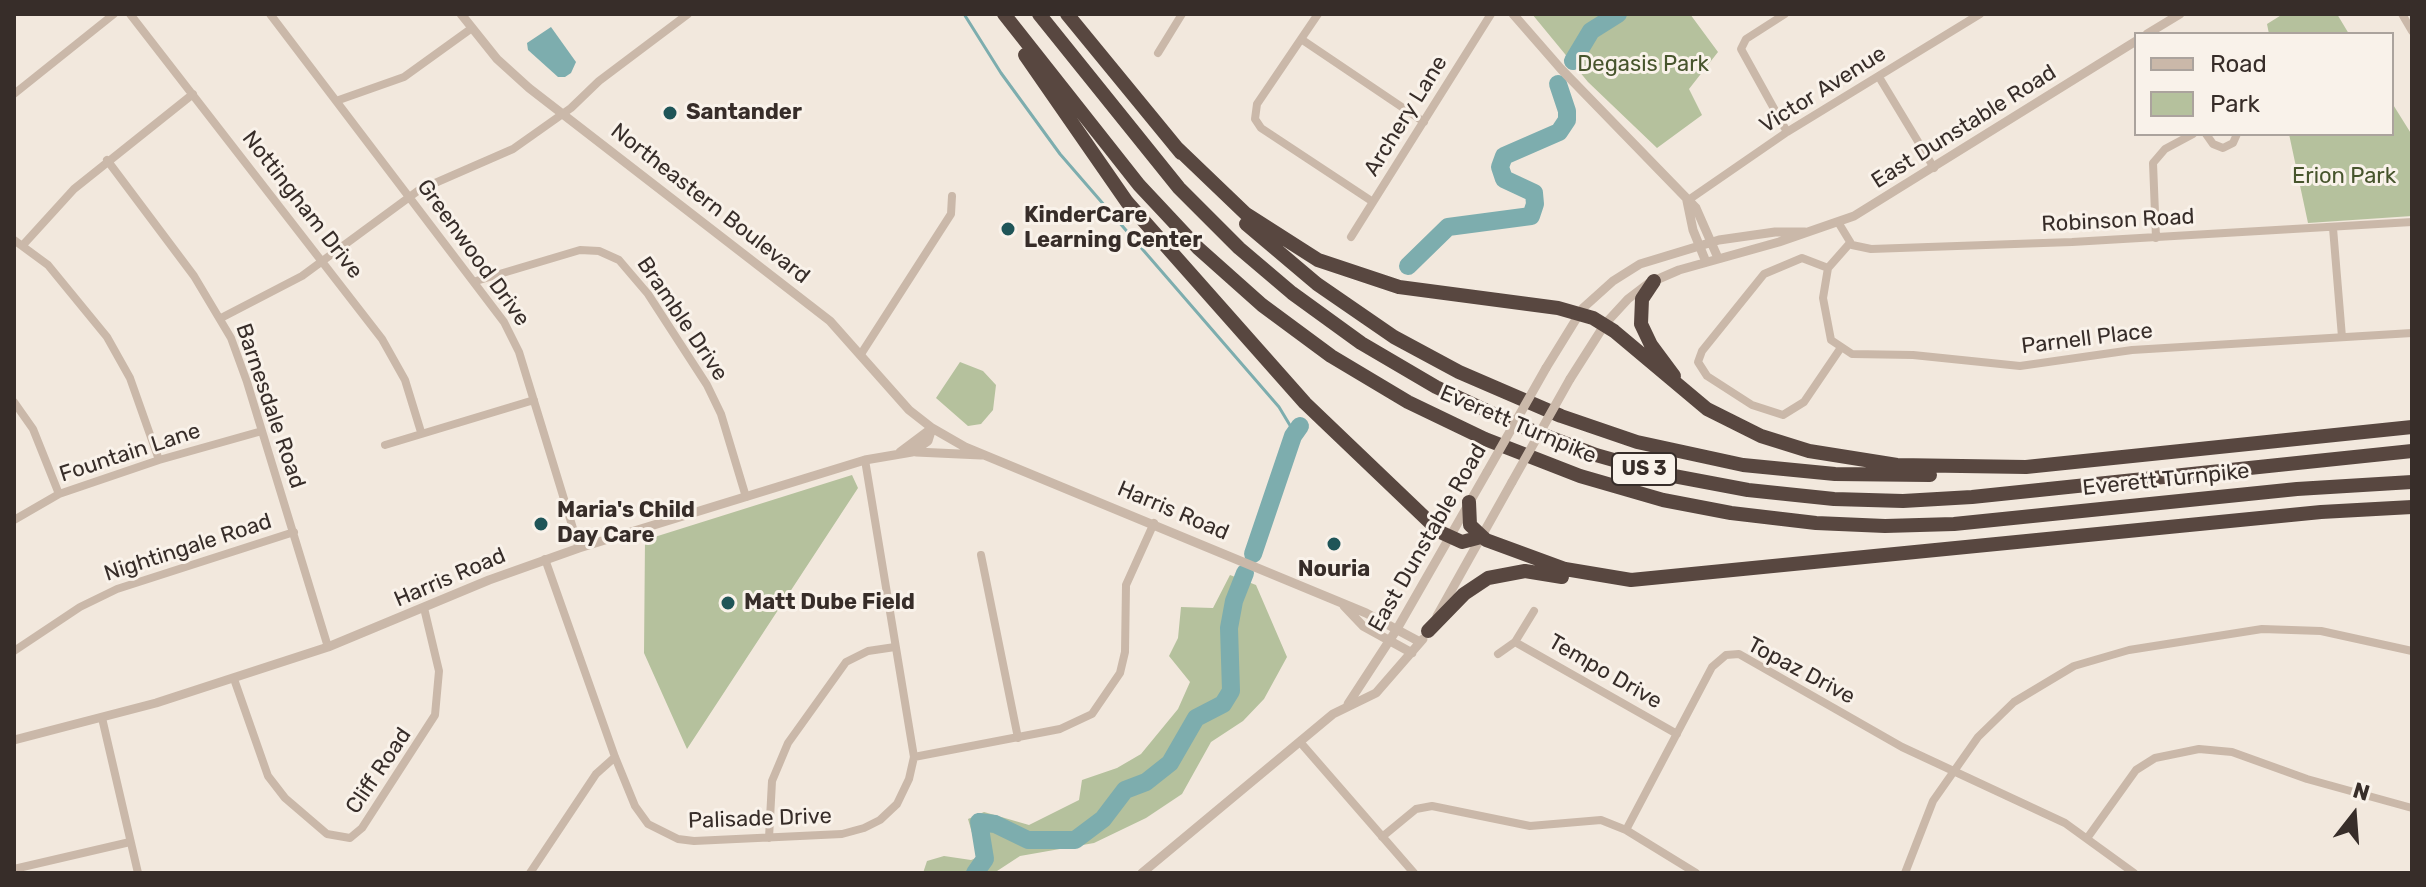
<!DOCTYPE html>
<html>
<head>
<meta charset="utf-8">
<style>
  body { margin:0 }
  #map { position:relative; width:2426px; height:887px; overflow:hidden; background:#f2e8dd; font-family:Rubik,sans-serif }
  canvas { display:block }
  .frame { position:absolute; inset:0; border:16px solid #372d29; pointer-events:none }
  .legend { position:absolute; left:2134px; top:32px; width:260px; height:104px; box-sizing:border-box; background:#f9f2ea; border:2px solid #aba39d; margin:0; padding:10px 14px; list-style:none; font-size:24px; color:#372d29 }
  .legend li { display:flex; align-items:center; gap:16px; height:40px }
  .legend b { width:40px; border:2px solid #aba39d }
  .north { position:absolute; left:2314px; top:775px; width:80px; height:80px; -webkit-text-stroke:6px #f9f2ea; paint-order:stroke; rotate:17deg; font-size:22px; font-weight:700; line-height:32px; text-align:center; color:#372d29 }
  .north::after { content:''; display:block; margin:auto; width:28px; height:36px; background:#372d29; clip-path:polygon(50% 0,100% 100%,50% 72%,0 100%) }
</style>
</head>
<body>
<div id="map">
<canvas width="2426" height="887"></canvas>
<div class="frame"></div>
<ul class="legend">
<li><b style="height:10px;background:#cab8a9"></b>Road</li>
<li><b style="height:22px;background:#b5c19d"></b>Park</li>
</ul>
<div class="north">N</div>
</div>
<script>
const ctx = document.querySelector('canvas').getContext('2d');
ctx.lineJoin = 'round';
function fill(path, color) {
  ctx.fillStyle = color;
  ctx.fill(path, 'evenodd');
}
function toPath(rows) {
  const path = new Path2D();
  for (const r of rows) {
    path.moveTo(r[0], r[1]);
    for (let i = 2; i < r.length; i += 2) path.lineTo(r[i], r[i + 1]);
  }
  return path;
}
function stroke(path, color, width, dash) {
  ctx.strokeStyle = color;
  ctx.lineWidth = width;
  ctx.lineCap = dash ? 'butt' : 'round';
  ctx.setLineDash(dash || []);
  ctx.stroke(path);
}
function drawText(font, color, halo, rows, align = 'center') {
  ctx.font = font + ' Rubik,sans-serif';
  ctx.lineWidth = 6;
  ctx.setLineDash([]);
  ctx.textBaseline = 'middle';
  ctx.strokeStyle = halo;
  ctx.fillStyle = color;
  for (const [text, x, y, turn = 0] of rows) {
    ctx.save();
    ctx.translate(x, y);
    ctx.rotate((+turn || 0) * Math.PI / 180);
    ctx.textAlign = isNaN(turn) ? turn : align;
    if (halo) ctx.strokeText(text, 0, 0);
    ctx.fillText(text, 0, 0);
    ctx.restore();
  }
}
fill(toPath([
  [1532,14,1690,14,1718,52,1689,89,1702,115,1657,148,1588,82],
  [2283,14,2337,14,2349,34,2269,34,2267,24],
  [2392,103,2412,135,2412,216,2308,223,2289,134,2392,134],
  [960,362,983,371,996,385,993,410,981,424,968,426,936,398],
  [852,475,858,488,687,749,644,653,645,540],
  [1230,575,1256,585,1287,657,1264,699,1243,721,1211,742,1182,794,1146,818,1094,843,1020,856,994,873,923,873,927,861,944,856,971,860,979,857,968,819,984,812,1029,825,1079,800,1082,780,1117,768,1141,754,1178,709,1190,682,1169,656,1178,638,1181,607,1213,608]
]), '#b5c19d');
fill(toPath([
  [551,27,576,62,571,73,565,77,558,77,528,50,527,43]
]), '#7dadae');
stroke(toPath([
  [964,14,1001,73,1060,154,1279,407,1294,432]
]), '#7dadae', 3);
stroke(toPath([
  [1573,61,1591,31,1618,14],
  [1408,266,1448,227,1531,216,1535,204,1534,193,1504,179,1500,167,1504,156,1559,132,1567,120,1567,111,1558,84],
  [1253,554,1293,436,1300,426],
  [975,873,985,859,979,822,995,824,1028,840,1075,840,1103,819,1125,790,1146,782,1170,763,1196,718,1223,704,1231,691,1229,628,1234,601,1245,573]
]), '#7dadae', 18);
stroke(toPath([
  [130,14,382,339,405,380,421,432],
  [270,14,504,322,519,352,579,548],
  [1318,14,1257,104,1255,119,1261,128,1373,202],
  [1785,14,1746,39,1741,49,1787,132],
  [2402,14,2412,31],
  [1301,39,1424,122],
  [1158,53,1182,14],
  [1879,77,1934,168],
  [14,94,114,14],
  [336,101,404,77,472,28],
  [2206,134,2213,144,2223,148,2233,143,2237,134],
  [107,160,194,276,231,338,247,382,328,647],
  [1687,201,1787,132,1980,14],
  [1838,222,1852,245,1871,249,2072,242,2412,222],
  [2333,228,2342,337],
  [1351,237,1491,14],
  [2156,238,2153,163,2165,149,2193,134],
  [14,240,48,265,107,337,130,378,159,460],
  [1850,243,1828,268,1823,298,1831,340,1852,354,1913,355,2020,366,2132,350,2412,333],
  [23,245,74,189,193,94],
  [1828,268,1802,258,1764,274,1702,351,1698,362,1707,376,1752,405,1783,415,1804,402,1840,349],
  [476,281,580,250,599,251,619,260,648,294,707,385,721,414,746,497],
  [221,318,302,276,419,190,513,149,571,108,599,81,688,14],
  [861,354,951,214,952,196],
  [14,402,33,429,59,494],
  [385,445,534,400],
  [14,520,59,494,159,460,262,431],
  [981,555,1018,738],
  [545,559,615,757,635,806,648,824,678,839,694,841,842,834,864,828,880,820,897,804,909,779,914,757,865,460],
  [1515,642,1677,734],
  [14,651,80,607,117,589,294,532],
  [1498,654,1515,642,1534,611],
  [234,679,268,776,285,798,327,834,350,838,362,828,435,715,439,671,424,608],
  [102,718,138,873],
  [1300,742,1414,873],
  [914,757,1060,729,1092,714,1120,673,1125,652,1126,585,1154,523],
  [1626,830,1712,667,1726,655,1739,654,1902,747,2065,823,2134,873],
  [1382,837,1416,809,1432,806,1530,826,1601,820,1626,830,1696,873],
  [2088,837,2136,770,2155,758,2199,749,2232,752,2307,779,2412,808],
  [769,838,772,781,788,743,846,662,868,651,895,647],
  [14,869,130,842],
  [530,873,596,774,615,757],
  [1905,873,1933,801,1978,737,2014,702,2074,666,2129,650,2262,629,2321,631,2412,651]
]), '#cab8a9', 8);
stroke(toPath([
  [461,14,497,59,529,88,830,321,909,410,932,428,965,447,1366,613,1420,642],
  [1513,14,1561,69,1696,208,1718,258],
  [2147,34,2180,14],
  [1687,201,1693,230,1706,262],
  [1546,368,1583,308,1613,281,1640,264,1719,240,1775,232,1805,232],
  [1570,379,1605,324,1628,299,1649,283,1679,270,1779,242,1854,216,2136,41],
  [900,452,932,428],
  [916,452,981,455],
  [1344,606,1363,626,1412,653],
  [1437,616,1512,482],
  [1348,704,1397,629,1487,472],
  [14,740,156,703,328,647,489,580,579,548,865,460,912,452,928,441,932,428],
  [1142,873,1333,714,1376,693,1423,639]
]), '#cab8a9', 9);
stroke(toPath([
  [1004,14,1139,185,1198,248,1262,305,1331,356,1408,402,1485,439,1580,476,1663,500,1731,513,1816,523,1885,526,1954,524,2297,489,2412,482],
  [1039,14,1179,188,1239,248,1292,293,1361,343,1436,387,1515,424,1596,455,1663,474,1748,490,1834,499,1903,501,1972,497,2412,451],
  [1067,14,1181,153],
  [1025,55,1127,202,1305,403,1440,532,1462,542,1481,537],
  [1175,146,1246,214,1318,260,1399,287,1558,308,1593,318,1614,331,1707,409,1761,436,1809,451,1897,465,2026,467,2412,427],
  [1246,224,1317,284,1394,337,1459,372,1561,416,1637,442,1743,465,1835,474,1930,475],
  [1654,281,1642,299,1641,324,1651,345,1674,376],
  [1469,502,1470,525,1486,540,1565,569,1631,580,2321,512,2412,507],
  [1428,631,1464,594,1488,578,1525,571,1562,577]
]), '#584740', 14);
stroke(toPath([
  [1487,472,1546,368],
  [1512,482,1570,379]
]), '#cab8a9', 9);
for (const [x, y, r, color] of [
  [670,113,8,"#1f5558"],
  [1008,229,8,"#1f5558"],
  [541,524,8,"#1f5558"],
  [1334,544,8,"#1f5558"],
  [728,603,8,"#1f5558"]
]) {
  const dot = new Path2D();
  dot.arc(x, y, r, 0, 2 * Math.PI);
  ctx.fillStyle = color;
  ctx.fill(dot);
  stroke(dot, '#f9f2ea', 3);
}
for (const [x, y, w] of [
  [1644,469,64]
]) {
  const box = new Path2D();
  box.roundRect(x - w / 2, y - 16, w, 32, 6);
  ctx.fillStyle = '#f9f2ea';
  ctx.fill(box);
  stroke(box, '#372d29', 2);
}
drawText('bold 20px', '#372d29', null, [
  ["US 3",1644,469]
]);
drawText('22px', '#47552d', '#f9f2ea', [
  ["Degasis Park",1643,65],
  ["Erion Park",2344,177]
]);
drawText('22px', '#372d29', '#f9f2ea', [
  ["Victor Avenue",1823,90,-32],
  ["Archery Lane",1406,116,-58],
  ["East Dunstable Road",1964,127,-32],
  ["Northeastern Boulevard",710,204,38],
  ["Nottingham Drive",302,205,52],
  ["Robinson Road",2118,221,-3],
  ["Greenwood Drive",473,253,54],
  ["Bramble Drive",682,319,56],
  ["Parnell Place",2087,339,-7],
  ["Barnesdale Road",270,406,71],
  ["Everett Turnpike",1518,425,23],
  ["Fountain Lane",130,453,-18],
  ["Everett Turnpike",2166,480,-6],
  ["Harris Road",1173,511,23],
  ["East Dunstable Road",1428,538,-60],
  ["Nightingale Road",188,548,-18],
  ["Harris Road",450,578,-23],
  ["Topaz Drive",1801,671,28],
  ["Tempo Drive",1605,672,30],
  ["Cliff Road",379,771,-56],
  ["Palisade Drive",760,819,-2]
]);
drawText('bold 22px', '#372d29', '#f9f2ea', [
  ["Santander",686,113],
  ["KinderCare",1024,216],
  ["Learning Center",1024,241],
  ["Maria's Child",557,511],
  ["Day Care",557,536],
  ["Nouria",1334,570,"center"],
  ["Matt Dube Field",744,603]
], 'left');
</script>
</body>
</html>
